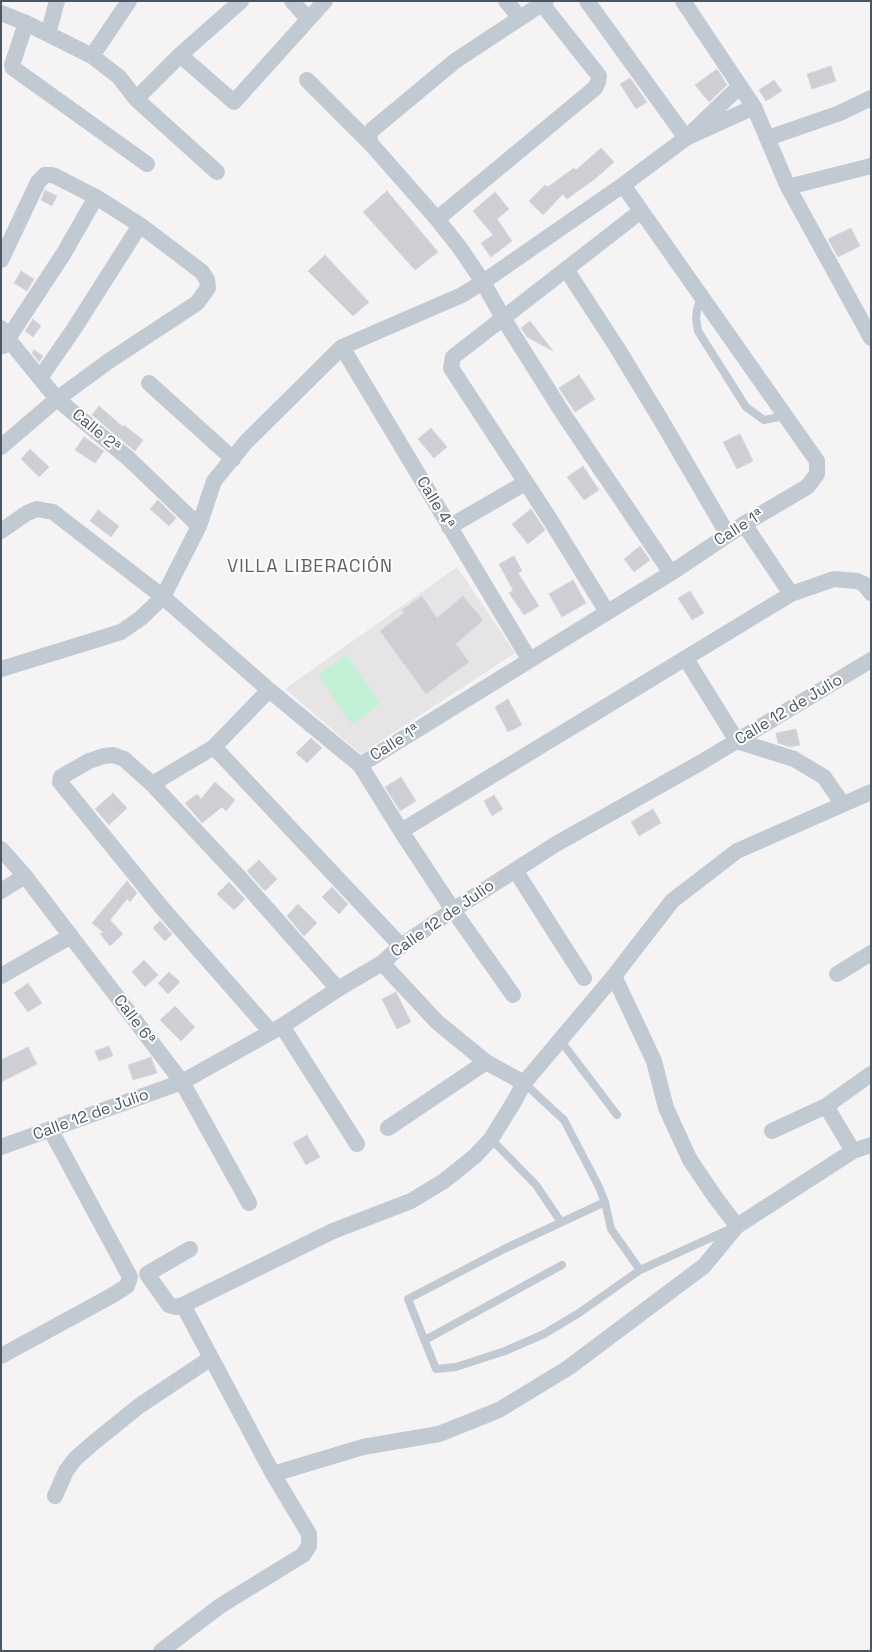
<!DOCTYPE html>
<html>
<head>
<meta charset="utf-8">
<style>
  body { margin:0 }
  #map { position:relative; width:872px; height:1652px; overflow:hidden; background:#f5f3f3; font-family:"Space Grotesk",sans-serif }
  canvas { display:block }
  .frame { position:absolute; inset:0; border:2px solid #4a5661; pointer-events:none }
</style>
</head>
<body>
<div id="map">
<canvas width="872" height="1652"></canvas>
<div class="frame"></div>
</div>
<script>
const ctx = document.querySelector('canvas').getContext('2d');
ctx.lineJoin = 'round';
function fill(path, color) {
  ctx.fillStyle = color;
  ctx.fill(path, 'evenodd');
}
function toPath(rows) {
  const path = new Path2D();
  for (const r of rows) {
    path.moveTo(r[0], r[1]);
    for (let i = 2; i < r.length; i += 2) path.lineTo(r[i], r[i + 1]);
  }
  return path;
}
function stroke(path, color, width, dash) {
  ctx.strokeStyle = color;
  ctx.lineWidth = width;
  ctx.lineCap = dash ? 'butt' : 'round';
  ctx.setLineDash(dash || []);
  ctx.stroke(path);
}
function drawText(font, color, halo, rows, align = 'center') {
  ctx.font = font + ' "Space Grotesk",sans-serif';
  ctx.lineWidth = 4;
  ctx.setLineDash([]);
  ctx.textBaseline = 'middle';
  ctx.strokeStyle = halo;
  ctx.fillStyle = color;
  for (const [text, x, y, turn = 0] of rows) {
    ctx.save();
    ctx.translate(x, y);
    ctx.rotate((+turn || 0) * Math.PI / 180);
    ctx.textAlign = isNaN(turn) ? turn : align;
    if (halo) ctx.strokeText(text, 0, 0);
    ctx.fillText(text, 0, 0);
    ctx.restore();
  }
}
fill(toPath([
  [457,567,515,653,361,754,285,689]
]), '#e6e4e5');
fill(toPath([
  [347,655,380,704,351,724,318,674]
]), '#c3f1d5');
const building = toPath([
  [831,66,836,81,812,89,807,74,831,66],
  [717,69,727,85,709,102,695,85,717,69],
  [630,78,647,102,636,109,620,84,630,78],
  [774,80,782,91,766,101,759,90,774,80],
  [601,148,614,162,596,178,567,199,563,194,543,215,529,201,545,185,548,187,574,168,576,170,601,148],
  [45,190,57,196,52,206,41,200,45,190],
  [387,191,438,252,415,270,363,212,387,191],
  [495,192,509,209,497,219,512,241,491,257,481,243,493,235,473,211,495,192],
  [851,228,860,246,838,257,828,239,851,228],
  [325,255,369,302,353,316,308,271,325,255],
  [21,271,34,279,27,291,14,283,21,271],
  [33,319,41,326,33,337,25,331,33,319],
  [530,321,553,351,527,337,521,328,530,321],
  [34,350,43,356,39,362,32,353,34,350],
  [579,375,595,399,575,412,559,388,579,375],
  [99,406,123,427,124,425,143,440,135,451,92,415,99,406],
  [431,428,447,447,434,458,418,439,431,428],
  [740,434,753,461,737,469,723,442,740,434],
  [84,437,104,451,95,463,75,450,84,437],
  [30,449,49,467,39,477,21,459,30,449],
  [583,466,599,490,584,500,567,477,583,466],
  [158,500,176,518,169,526,150,509,158,500],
  [531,509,545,530,528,544,512,524,531,509],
  [98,510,119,526,111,537,90,521,98,510],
  [640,546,650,560,634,572,624,559,640,546],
  [514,556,522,571,518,573,539,606,524,615,509,593,513,590,499,564,514,556],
  [573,580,586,603,562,617,549,594,573,580],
  [690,591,704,613,692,620,678,598,690,591],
  [422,596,437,618,463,596,483,620,456,644,469,662,426,694,380,631,404,613,402,610,422,596],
  [508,699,522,725,508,732,495,707,508,699],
  [796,729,800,745,790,747,778,743,776,733,796,729],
  [311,738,322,748,307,763,296,753,311,738],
  [401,777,416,801,400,811,385,787,401,777],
  [215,782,235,800,226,811,222,807,202,823,185,803,197,794,201,799,215,782],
  [113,793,127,808,109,825,95,809,113,793],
  [494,795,503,809,492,816,484,801,494,795],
  [653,809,661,823,639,836,631,822,653,809],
  [259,860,277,879,265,891,247,871,259,860],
  [127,881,137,893,130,902,127,899,110,920,123,934,110,946,100,934,103,932,92,923,127,881],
  [229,882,245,899,234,910,217,894,229,882],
  [332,887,348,904,339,914,322,897,332,887],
  [298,904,317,923,304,936,287,916,298,904],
  [160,921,172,934,165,941,153,928,160,921],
  [144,960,158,975,145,987,132,972,144,960],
  [169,972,180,982,168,994,158,983,169,972],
  [28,983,42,1003,28,1012,14,993,28,983],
  [396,992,411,1022,397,1029,382,999,396,992],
  [175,1006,195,1027,181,1041,160,1020,175,1006],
  [109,1046,113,1056,99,1061,95,1051,109,1046],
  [28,1047,37,1064,1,1082,1,1060,28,1047],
  [151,1057,157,1073,133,1080,128,1065,151,1057],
  [307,1135,320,1157,306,1165,293,1143,307,1135]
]);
fill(building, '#cdcfd5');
stroke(building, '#d7d9de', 1);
stroke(toPath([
  [701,297,697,310,696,319,698,331,746,407,764,420,785,416],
  [560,1040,617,1115],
  [524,1083,564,1120,598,1185,605,1202,611,1229,640,1270],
  [491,1139,536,1185,561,1222],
  [605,1202,504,1249,408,1299,436,1369,456,1367,505,1351,544,1334,579,1313,640,1270,728,1230],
  [425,1340,562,1265]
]), '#c1cad2', 8);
stroke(toPath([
  [292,1,308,19],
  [506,1,520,18],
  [546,1,455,61,372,130,369,136,371,144,437,219,460,248,483,282,503,318,564,415,671,573],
  [587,1,686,138,740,86],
  [683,1,754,107,788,187,871,338],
  [1,13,26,23,92,56,119,77,136,99,217,172],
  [26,23,12,65,13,68,147,164],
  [48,34,57,1],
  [180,55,234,102,325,1],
  [92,56,129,1],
  [307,80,371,144],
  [136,99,180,55,241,1],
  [768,138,840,113,871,98],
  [788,187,871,166],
  [437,219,595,88,598,82,599,76,596,72,542,4],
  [1,260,38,182,45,175,51,175,55,176,96,197,140,225,202,272,207,280,208,288,197,303,109,361,57,399,1,447],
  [566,269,616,346,661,420,728,535],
  [1,328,8,339,57,399,128,458,199,526],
  [3,346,64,253,96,197],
  [342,347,529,659],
  [40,378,74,329,140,225],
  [149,383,233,459],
  [744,524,791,594],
  [449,527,525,483],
  [1,531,27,513,37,509,53,512,163,597,269,690,360,765,401,831,453,910,513,995],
  [607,612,551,521,451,368,453,357,641,211],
  [686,659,737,741,794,759,824,777,842,803],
  [1,669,121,632,141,618,163,597,199,526,214,481,246,442,342,347,462,295,483,282,623,185,686,138,754,107],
  [214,747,401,946],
  [360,765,671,573,744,524,807,487,817,474,817,461,623,185],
  [152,784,214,747,269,690],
  [401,831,791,594,834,579,857,581,864,584,871,593],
  [1,849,25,876,182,1082,249,1203],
  [515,870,584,978],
  [1,891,25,876],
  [382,963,437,1022,486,1062,524,1083],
  [837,974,871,953],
  [1,976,71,936],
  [614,976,654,1061,666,1108,690,1160,715,1197,737,1226],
  [282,1026,357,1144],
  [271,1032,163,909,60,782,61,777,89,761,104,756,113,755,124,759,152,784,240,878,338,989],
  [826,1106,853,1151],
  [388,1128,486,1062],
  [50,1129,130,1277],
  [772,1131,826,1106,871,1074],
  [1,1147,182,1082,282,1026,338,989,382,963,401,946,453,910,556,844,700,763,871,660],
  [190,1249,147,1274,169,1305,176,1307,183,1305,333,1231,411,1201,444,1181,475,1156,491,1139,515,1100,524,1083,614,976,672,901,737,851,871,792],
  [1,1356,113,1295,127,1286,130,1277],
  [273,1474,363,1447,439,1434,499,1410,568,1368,704,1266,737,1226,853,1151,871,1145],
  [55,1496,66,1471,75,1459,92,1444,139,1406,211,1358],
  [161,1651,220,1606,303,1555,309,1546,309,1534,273,1474,183,1305]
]), '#c1cad2', 16);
drawText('16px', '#4a5661', '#fff', [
  ["Calle 2ª",96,431,40],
  ["Calle 4ª",435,503,59],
  ["Calle 1ª",739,528,-32],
  ["Calle 12 de Julio",789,710,-31],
  ["Calle 1ª",395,743,-32],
  ["Calle 12 de Julio",443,919,-35],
  ["Calle 6ª",134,1020,53],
  ["Calle 12 de Julio",91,1115,-20]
]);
ctx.letterSpacing = '1px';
drawText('18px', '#5f6368', '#fff', [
  ["VILLA LIBERACIÓN",310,567]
]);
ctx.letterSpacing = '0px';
</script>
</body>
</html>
